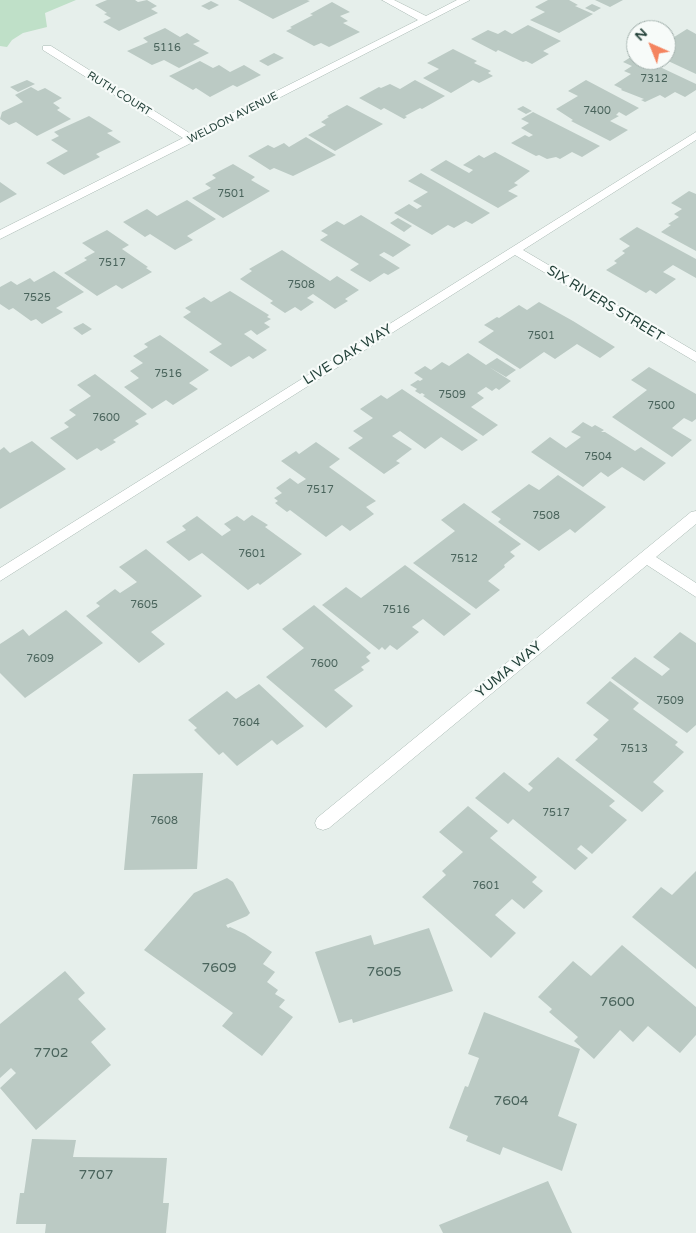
<!DOCTYPE html>
<html>
<head>
<meta charset="utf-8">
<style>
  body { margin:0 }
  #map { position:relative; width:696px; height:1233px; overflow:hidden; background:#e6efeb; font-family:"Varela Round",sans-serif }
  canvas { display:block }
  .north { position:absolute; left:626px; top:20px; width:50px; height:50px; box-sizing:border-box; background:#f7fbf9; border:1px solid #a3b1ad; border-radius:50%; rotate:316deg; font-size:14px; font-weight:700; line-height:20px; text-align:center; color:#24423a }
  .north::after { content:''; display:block; margin:auto; width:18px; height:22px; background:#f4845f; clip-path:polygon(50% 0,100% 100%,50% 72%,0 100%) }
</style>
</head>
<body>
<div id="map">
<canvas width="696" height="1233"></canvas>
<div class="north">N</div>
</div>
<script>
const context = document.querySelector('canvas').getContext('2d');
context.lineJoin = 'round';
function fillPath(path, color) { context.fillStyle = color; context.fill(path, 'evenodd'); }
const poly = rows => new Path2D(rows.map(r => 'M' + r).join(''));
function stroke(path, color, width, dash) { context.strokeStyle = color; context.lineWidth = width; context.lineCap = dash ? 'butt' : 'round'; context.setLineDash(dash || []); context.stroke(path); }
function drawText(font, color, halo, rows, align = 'center') {
  context.font = font + ' "Varela Round",sans-serif'; context.lineWidth = 4.5; context.setLineDash([]); context.textBaseline = 'middle'; context.strokeStyle = halo; context.fillStyle = color; for (const [text, x, y, turn = 0] of rows) {
    context.save(); context.translate(x, y); context.rotate((+turn || 0) * Math.PI / 180); context.textAlign = isNaN(turn) ? turn : align; if (halo) context.strokeText(text, 0, 0); context.fillText(text, 0, 0); context.restore();
  }
}
fillPath(poly([
  [0,0,76,0,45,13,47,27,23,33,12,40,7,47,0,46]
]), '#bfe0c8');
fillPath(poly([
  [107,0,135,0,138,2,147,0,157,6,151,9,158,13,119,31,103,22,111,18,104,14,107,13,95,5],
  [238,0,307,0,310,1,273,19],
  [548,0,569,0,578,5,575,6,593,14,559,33,530,20,545,12,535,7],
  [595,0,623,0,610,7],
  [211,1,219,5,209,10,201,6],
  [332,2,350,12,340,16,348,21,343,23,360,32,329,47,321,43,314,46,286,31,292,28,290,27,313,15,310,14],
  [592,4,601,8,594,12,585,8],
  [528,25,561,41,543,51,549,54,532,64,526,61,523,62,498,50,496,52,471,39,488,30,498,34,505,30,512,34],
  [165,28,180,37,187,33,200,41,193,44,209,53,179,68,164,60,152,65,127,51,148,42,143,38],
  [687,29,696,34,696,74,666,60,666,36,671,39],
  [453,49,477,61,474,63,491,71,488,73,493,76,479,83,473,80,451,93,423,78,439,69,427,63],
  [274,53,284,58,268,66,259,61],
  [634,55,636,60,645,60,696,84,696,90,685,97,675,92,665,98,660,95,645,102,641,100,644,99,621,90,622,89,614,85,631,74,624,71,632,66,623,62],
  [200,61,213,68,219,65,230,72,244,65,261,75,237,87,233,85,210,97,196,88,193,90,169,76],
  [27,80,35,84,18,92,10,87],
  [415,80,445,96,422,109,420,108,405,116,407,117,404,119,384,108,381,110,359,98,379,87,381,88,390,84,400,89],
  [586,80,639,108,626,116,619,112,616,115,619,116,610,121,628,130,610,141,571,121,573,120,556,109,578,96,568,91],
  [31,87,38,91,45,88,62,98,53,103,60,108,57,110,71,119,37,136,16,122,9,125,0,119,2,112,23,102,15,95],
  [347,105,383,124,335,151,308,135,326,125,321,122,329,117,327,116],
  [523,106,532,111,526,114,517,109],
  [533,112,600,146,582,157,572,152,560,159,556,157,547,159,539,155,536,156,511,143,525,135,529,137,533,135,521,128,529,123,521,119],
  [89,116,113,131,107,133,121,142,96,154,100,157,64,175,46,163,68,151,51,140,59,136,54,132],
  [306,137,336,155,293,176,274,168,270,170,248,156,268,145,274,148,284,143,289,147],
  [495,152,530,171,514,183,518,185,508,191,518,196,498,208,430,170,446,160,469,173,473,170,463,165,479,155,484,158],
  [233,164,255,177,251,180,270,191,223,218,192,198,211,188,205,184,216,178,212,175],
  [421,173,490,213,472,224,466,221,454,228,448,225,432,235,394,213,409,204,417,209,422,206,413,201,428,192,408,181],
  [0,182,17,194,0,203],
  [689,191,696,194,696,251,661,232,671,225,668,224,679,217,674,214,682,209,671,203],
  [187,200,216,219,187,236,193,240,175,250,150,234,145,237,123,222,147,209,157,216],
  [361,215,411,245,393,257,384,252,379,255,400,268,388,275,384,273,370,282,350,270,359,264,320,240,328,235,321,231,337,221,344,225],
  [398,218,412,226,404,232,390,223],
  [637,227,696,259,696,278,673,265,663,272,676,279,656,294,650,290,646,293,606,270,617,263,614,261,625,253,622,251,630,246,619,239],
  [107,230,129,245,122,249,148,267,146,268,152,272,122,289,116,285,97,296,64,273,87,260,84,258,95,252,82,243],
  [282,250,330,281,337,276,359,290,345,299,348,301,335,309,313,294,307,298,314,302,301,311,295,307,285,313,270,303,273,301,240,279,252,271,249,269],
  [54,271,84,292,56,308,63,312,42,324,36,319,31,321,13,308,9,310,0,304,0,287,11,281,17,285,30,278,34,282],
  [230,291,269,315,267,317,271,319,264,323,270,327,257,335,251,330,244,334,267,350,253,359,249,356,231,367,209,352,222,344,183,317,191,312,185,308,204,297,211,302],
  [539,302,573,321,615,347,600,358,577,344,555,359,544,352,520,369,478,342,494,331,484,325,497,317,499,318,519,305,527,310],
  [83,323,92,329,82,335,73,328],
  [160,335,209,370,189,383,198,389,173,405,166,400,152,409,124,387,139,378,130,371,143,363,133,356,148,347,144,344],
  [468,353,486,365,497,358,516,370,506,377,489,367,511,381,499,390,496,388,492,391,486,387,477,393,484,398,471,407,498,425,483,436,423,396,425,395,422,393,420,394,415,391,417,389,410,385,418,380,420,381,423,379,414,373,425,366,431,370,442,362,449,366],
  [649,367,696,394,696,419,692,422,684,418,672,428,692,440,672,457,612,417,647,390,631,380],
  [95,374,147,414,135,421,139,424,113,440,116,442,101,451,97,448,77,460,50,438,69,427,64,423,76,415,69,410,91,396,77,385],
  [402,389,478,440,462,451,441,437,425,449,400,431,392,436,412,449,396,461,400,463,384,474,348,448,363,438,353,431,373,418,360,409,381,395,387,399],
  [583,422,592,427,595,425,604,430,601,432,605,432,635,451,641,447,666,463,644,481,622,467,608,477,601,472,583,487,531,452,550,437,566,448,581,437,571,432],
  [32,441,66,469,0,509,0,450,4,447,10,453],
  [316,442,340,459,329,467,376,501,366,507,374,514,350,531,342,525,326,537,290,510,287,512,275,503,278,501,274,498,282,493,276,488,290,478,298,484,306,479,281,461,296,451,299,454],
  [558,475,606,507,575,533,570,529,539,551,498,522,501,519,491,512,529,484,539,490],
  [464,503,521,544,510,552,515,556,504,565,505,567,488,581,500,590,476,609,413,563,455,531,441,520],
  [252,515,268,525,265,527,302,554,260,585,258,583,248,590,202,553,189,561,166,542,186,530,182,526,197,516,222,536,231,530,224,524,237,516,244,521],
  [146,549,202,596,151,632,165,644,139,663,86,616,100,606,96,603,115,589,120,593,137,582,119,567],
  [405,565,471,614,444,636,423,619,412,627,419,632,397,650,390,645,385,650,382,647,379,650,322,605,346,587,361,598],
  [314,605,371,653,366,657,370,661,361,667,364,670,334,690,353,706,326,728,266,677,304,648,282,629],
  [66,610,103,643,25,698,0,673,0,644,23,629,29,636],
  [680,632,696,643,696,725,687,733,611,678,635,657,662,676,670,669,653,657],
  [610,681,639,703,633,709,678,742,675,745,684,752,653,782,664,791,642,812,575,760,598,739,593,735,609,720,586,703],
  [259,684,304,726,277,745,272,740,237,766,223,752,219,755,194,730,197,728,188,720,227,691,236,699],
  [558,757,615,801,609,806,627,820,592,854,581,845,577,849,588,858,575,870,513,819,508,824,475,798,504,772,529,792,533,788,528,784],
  [203,773,197,869,124,870,133,774],
  [468,806,498,831,490,838,537,877,532,882,543,891,524,909,512,899,495,915,516,933,491,958,422,897,446,875,442,871,463,852,439,832],
  [696,871,696,969,632,917,661,887,672,895],
  [227,878,233,882,250,913,247,916,226,925,228,928,230,927,245,934,272,952,263,964,275,972,267,982,278,990,275,994,285,1000,279,1007,293,1017,262,1056,222,1026,233,1013,144,950,194,893],
  [429,928,453,991,353,1023,352,1019,339,1023,315,952,371,935,374,945],
  [622,945,696,1007,696,1035,680,1053,648,1026,633,1042,620,1030,594,1059,574,1041,578,1037,549,1012,552,1009,538,997,573,961,591,976],
  [65,971,85,993,78,999,106,1029,91,1042,111,1065,36,1130,0,1088,16,1073,11,1068,0,1078,0,1024],
  [484,1012,580,1049,558,1116,577,1124,562,1171,503,1147,500,1155,466,1141,468,1136,449,1128,465,1086,468,1087,479,1058,468,1054],
  [32,1139,76,1140,73,1157,167,1158,163,1203,169,1203,166,1233,45,1233,46,1224,16,1224,20,1193,24,1193],
  [548,1181,572,1233,443,1233,439,1225]
]), '#bbcac4');
const street = poly([
  [382,0,394,0,426,16,457,0,470,0,195,141,0,239,0,230,183,138,43,50,43,46,51,46,191,134,418,20,382,0],
  [696,132,696,140,523,250,696,352,696,362,515,255,0,581,0,568,696,132],
  [696,511,696,524,656,557,696,583,696,597,647,565,329,828,323,830,317,828,315,823,317,818,691,512,696,511]
]);
stroke(street, '#a8b8b2', 1);
fillPath(street, '#fff');
drawText('11px', '#4a645c', null, [
  ["5116",167,48],
  ["7312",654,79],
  ["7400",597,111],
  ["7501",231,194],
  ["7517",112,263],
  ["7508",301,285],
  ["7525",37,298],
  ["7501",541,336],
  ["7516",168,374],
  ["7509",452,395],
  ["7500",661,406],
  ["7600",106,418],
  ["7504",598,457],
  ["7517",320,490],
  ["7508",546,516],
  ["7601",252,554],
  ["7512",464,559],
  ["7605",144,605],
  ["7516",396,610],
  ["7609",40,659],
  ["7600",324,664],
  ["7509",670,701],
  ["7604",246,723],
  ["7513",634,749],
  ["7517",556,813],
  ["7608",164,821],
  ["7601",486,886]
]);
drawText('11px', '#24423a', '#f7fbf9', [
  ["RUTH COURT",119,94,32],
  ["WELDON AVENUE",233,118,-27]
]);
drawText('14px', '#24423a', '#f7fbf9', [
  ["SIX RIVERS STREET",605,304,31],
  ["LIVE OAK WAY",348,355,-32],
  ["YUMA WAY",509,670,-39]
]);
drawText('14px', '#4a645c', null, [
  ["7609",219,968],
  ["7605",384,972],
  ["7600",617,1002],
  ["7702",51,1053],
  ["7604",511,1101],
  ["7707",96,1175]
]);
</script>
</body>
</html>
